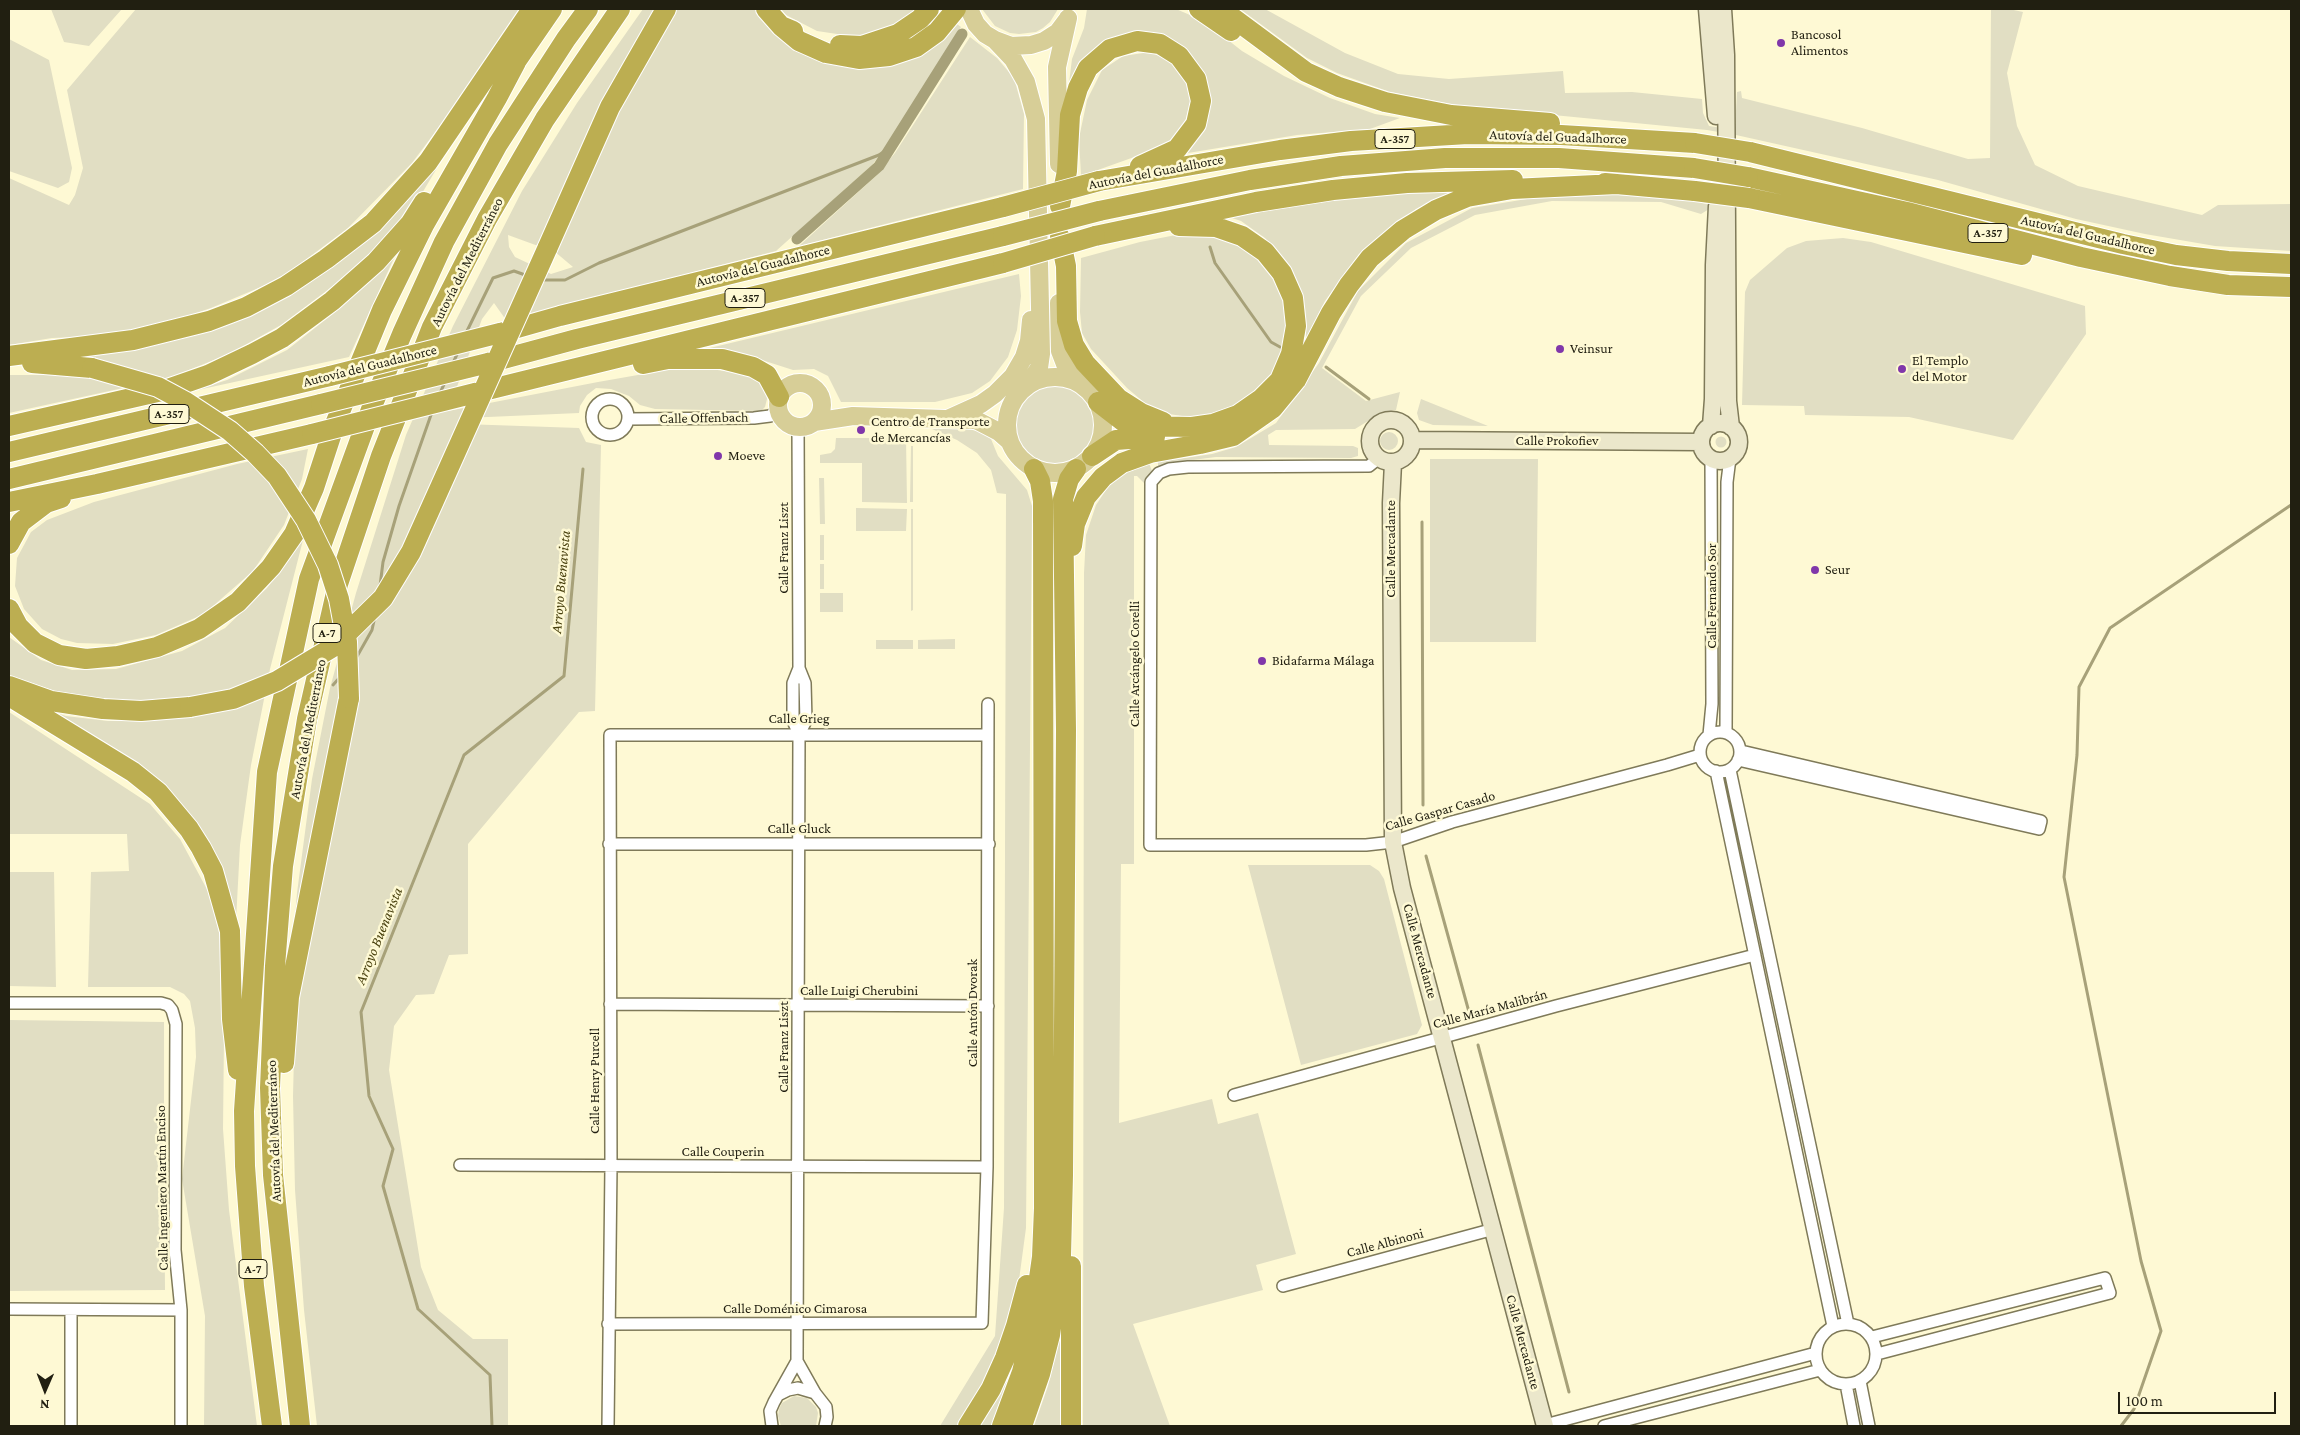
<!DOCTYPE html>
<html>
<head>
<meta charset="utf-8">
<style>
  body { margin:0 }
  #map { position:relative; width:2300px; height:1435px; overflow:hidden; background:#fef9d4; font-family:"Crimson Pro",serif }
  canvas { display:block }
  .frame { position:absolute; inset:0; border:10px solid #211f11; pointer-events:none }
  .north { position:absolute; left:20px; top:1365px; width:50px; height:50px; -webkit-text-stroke:4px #fef9d4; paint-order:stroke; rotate:181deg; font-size:14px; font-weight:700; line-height:20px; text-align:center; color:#211f11 }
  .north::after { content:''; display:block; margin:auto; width:18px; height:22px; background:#211f11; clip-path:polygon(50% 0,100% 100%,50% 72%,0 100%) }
  .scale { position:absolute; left:2118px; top:1392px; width:158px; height:22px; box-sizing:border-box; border:2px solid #211f11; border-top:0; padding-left:6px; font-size:15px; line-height:18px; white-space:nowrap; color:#211f11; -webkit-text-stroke:4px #fef9d4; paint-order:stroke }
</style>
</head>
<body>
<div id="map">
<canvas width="2300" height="1435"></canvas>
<div class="frame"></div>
<div class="north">N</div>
<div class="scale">100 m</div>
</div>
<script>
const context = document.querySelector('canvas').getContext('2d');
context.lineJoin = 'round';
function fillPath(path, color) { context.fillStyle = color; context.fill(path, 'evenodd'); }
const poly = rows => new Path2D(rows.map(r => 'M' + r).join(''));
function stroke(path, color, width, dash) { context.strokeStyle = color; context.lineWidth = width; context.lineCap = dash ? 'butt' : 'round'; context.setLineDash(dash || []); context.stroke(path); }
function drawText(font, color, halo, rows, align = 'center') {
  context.font = font + ' "Crimson Pro",serif'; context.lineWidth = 5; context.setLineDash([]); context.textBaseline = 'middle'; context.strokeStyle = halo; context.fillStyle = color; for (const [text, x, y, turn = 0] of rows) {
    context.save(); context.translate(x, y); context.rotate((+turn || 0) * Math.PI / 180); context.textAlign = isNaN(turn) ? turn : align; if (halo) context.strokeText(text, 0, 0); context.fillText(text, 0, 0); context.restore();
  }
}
fillPath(poly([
  [51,9,122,9,89,46,64,42],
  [136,9,522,9,442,123,412,163,348,228,280,279,211,308,130,335,52,338,9,345,9,178,69,205,75,195,83,168,67,90],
  [643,9,660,9,541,247,508,235,509,247,515,257,551,274,573,267,554,251,619,110,677,9,758,9,817,54,945,35,957,24,961,27,884,150,872,165,776,251,506,320,494,303,482,319,448,411,598,382,672,369,696,367,746,374,760,380,766,390,767,399,765,407,761,411,655,409,640,405,629,396,611,389,596,388,587,395,580,406,579,413,465,418,463,424,579,428,586,442,601,445,595,711,579,712,468,844,468,954,449,955,434,994,416,995,394,1026,389,1070,421,1267,438,1310,473,1339,508,1339,508,1426,317,1426,304,1310,295,1190,293,1096,295,1016,292,951,297,893,312,779,330,688,356,593,406,435,453,326,522,191,577,103],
  [781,9,920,9,894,26,867,36,844,35,817,31,786,15],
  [982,9,1058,9,1050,22,1043,28,1036,32,1019,34,1010,33,995,26],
  [1087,9,1176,9,1204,21,1242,51,1284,76,1330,98,1375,114,1400,118,1370,129,1297,135,1182,154,1205,108,1157,37,1078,69,1069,83,1072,59,1084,28],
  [1240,9,1265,9,1345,53,1398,74,1449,79,1563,71,1565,93,1632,92,1702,99,1703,113,1709,126,1735,130,1737,92,1741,91,1742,98,1862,128,1968,159,1990,158,1991,9,2009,9,2023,12,2007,73,2017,126,2035,165,2078,186,2202,215,2218,205,2291,204,2291,251,2215,246,2145,234,2076,219,1938,180,1736,135,1707,130,1461,106,1390,92,1337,73,1307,58],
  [970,37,997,58,1014,78,1024,114,1023,189,799,246,877,175,895,153],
  [9,39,49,60,72,168,69,182,58,188,9,171],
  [1150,52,1170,61,1185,79,1191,99,1185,122,1168,145,1081,176,1079,138,1087,100,1102,70,1123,56],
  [456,136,418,200,377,249,337,283,281,325,229,354,169,378,9,413,9,375,59,375,64,371,65,356,142,348,197,335,255,312,295,290],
  [1456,191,1416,209,1359,254,1325,301,1306,339,1305,307,1289,267,1265,238,1241,221,1229,217,1369,194],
  [1551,195,1619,195,1687,199,1714,206,1701,214,1661,202,1552,201,1475,215,1411,248,1361,296,1322,368,1366,401,1400,392,1396,410,1381,413,1355,429,1276,430,1268,435,1269,445,1353,446,1358,448,1358,456,1351,458,1216,457,1184,461,1158,467,1158,462,1212,454,1236,447,1276,423,1319,363,1358,291,1406,243,1472,208],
  [1181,234,1206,234,1230,241,1252,253,1269,272,1281,294,1284,305,1286,318,1285,343,1276,367,1270,378,1253,396,1219,414,1194,417,1182,416,1169,414,1146,404,1127,388,1091,349,1082,333,1080,312,1081,258,1140,242],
  [1843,238,1871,242,2085,306,2086,334,2013,440,1909,417,1805,415,1804,406,1742,405,1745,292,1750,280,1787,248,1806,241],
  [400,245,349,357,193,391,227,380,287,350,339,309],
  [1019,274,1021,296,1017,330,1008,357,990,381,972,393,935,402,841,402,828,376,814,369,793,370,737,352,693,352],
  '1016 424a40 40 0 1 1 80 0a40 40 0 1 1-80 0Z',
  [1421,399,1488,426,1433,425,1419,420,1417,413],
  [932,429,968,429,981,432,991,439,998,456,1027,490,1032,506,1026,1228,1019,1280,1004,1337,988,1378,959,1426,940,1426,995,1336,1004,1208,1006,494,997,493,991,470,977,453,957,440],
  '1380 441a9 9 0 1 1 18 0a9 9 0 1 1-18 0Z',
  '1715.5 442a5.5 5.5 0 1 1 11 0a5.5 5.5 0 1 1-11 0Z',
  [836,438,906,438,907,503,862,502,862,463,820,463,820,455,831,453,835,449],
  [911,446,913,446,913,502,910,502],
  [308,449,302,479,284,525,253,571,204,614,156,635,113,644,77,643,61,639,42,629,24,609,15,586,17,558,31,532,47,520,94,502,237,464],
  [1430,459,1538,459,1536,642,1430,642],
  [1149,463,1152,471,1145,484,1137,476,1134,476,1134,864,1121,864,1119,1123,1212,1099,1218,1124,1258,1113,1296,1254,1256,1265,1263,1290,1133,1324,1170,1426,1083,1426,1084,573,1086,535,1096,505,1108,487,1123,474],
  [819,478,824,478,825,524,820,524],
  [856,508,907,509,906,531,856,531],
  [911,509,913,509,913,610,911,611],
  [820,535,824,535,824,560,820,560],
  [303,540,270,669,251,765,240,845,236,921,190,818,42,708,66,716,108,721,150,721,192,714,222,694,145,702,103,701,72,697,9,675,9,637,41,660,72,670,116,669,182,651,225,628,267,588],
  [820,564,824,564,824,589,820,589],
  [820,593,843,593,843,612,820,612],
  [955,639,955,649,918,649,918,640],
  [876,640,913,640,913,649,876,649],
  [9,712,150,804,180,839,210,895,222,945,224,1036,223,1129,229,1210,257,1426,204,1426,205,1316,182,1179,196,1057,195,1028,190,1001,184,994,170,987,88,987,91,872,129,871,127,834,9,834],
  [1248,865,1370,865,1379,871,1384,879,1422,1025,1417,1034,1301,1065],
  [9,872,54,872,56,987,9,986],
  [9,1020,164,1022,164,1147,158,1147,158,1164,164,1165,165,1290,9,1291],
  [1063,1326,1065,1426,1034,1426,1048,1386],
  [1007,1382,991,1426,978,1426,1001,1384],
  [794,1396,807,1398,816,1407,818,1413,816,1426,781,1426,778,1416,779,1409,782,1403]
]), '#e1dec3');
stroke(poly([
  [1210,247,1215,263,1271,342,1280,347],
  [541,280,565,280,599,263,879,155,892,146],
  [466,333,493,278,514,271,528,276],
  [453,363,459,350],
  [1326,367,1369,399],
  [440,393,446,380],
  [1422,522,1423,805],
  [380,586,383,562,399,506,432,412],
  [355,660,372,630,375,616],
  [333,685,341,676],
  [1426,856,1469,1012],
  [1478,1045,1569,1392],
  [492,1426,490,1375,418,1309,383,1186,393,1149,369,1096,361,1012,464,755,564,676,583,469],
  [2121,1426,2134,1409,2161,1331,2141,1261,2064,877,2077,755,2079,687,2110,628,2291,505]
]), '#a7a179', 3);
stroke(poly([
  [797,239,879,166,962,34]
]), '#a7a179', 11);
const street = poly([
  '592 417a18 18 0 1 1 36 0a18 18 0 1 1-36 0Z',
  [628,419,754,418,770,416,778,410],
  [798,427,799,668,805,683,806,721,799,734],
  [1379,458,1369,466,1188,467,1169,469,1159,473,1151,482,1150,845,1366,845,1393,842,1452,822,1667,765,1700,755],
  [799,668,793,683,793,721,799,734,797,1361,815,1393],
  [1726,732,1727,482,1730,458],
  '1700 752a20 20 0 1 1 40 0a20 20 0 1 1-40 0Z',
  [1709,735,1712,704,1711,458],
  [1738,760,2039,829,2041,821,1741,751],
  [1730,770,1848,1324],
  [1716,771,1833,1326],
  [609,844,989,844],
  [9,1003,161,1003,168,1005,172,1010,176,1024,175,1250,181,1310,181,1426],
  [610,1004,988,1006],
  [1234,1095,1556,1006,1755,955],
  [460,1165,987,1167],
  [1283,1286,1494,1229],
  [9,1309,181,1310],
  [71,1310,71,1426],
  '1816 1354a30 30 0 1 1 60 0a30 30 0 1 1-60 0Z',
  [608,1324,982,1323,987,1167,988,704],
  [1872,1337,2105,1278,2110,1293,1877,1354],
  [1860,1381,1869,1426],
  [1846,1384,1854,1426],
  [780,1394,788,1390,798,1388,815,1393,826,1407,827,1417,825,1426],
  [1545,1425,1816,1353],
  [608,1426,611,1166,610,735,988,735],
  [772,1426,770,1411,774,1402,797,1361],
  [1604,1426,1820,1370]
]);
const secondary = poly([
  [1707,9,1716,116],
  [1723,9,1726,55,1728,401,1731,427],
  '1370 441a21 21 0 1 1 42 0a21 21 0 1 1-42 0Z',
  '1701 442a19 19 0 1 1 38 0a19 19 0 1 1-38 0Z',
  [1711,426,1713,399,1714,265,1717,206],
  [1413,440,1701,442],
  [1393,463,1391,503,1393,842,1402,888,1545,1426]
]);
const primary = poly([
  [969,9,976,24,985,34,995,40,1011,46,1031,45,1044,41,1058,32,1067,20],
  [995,40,1013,59,1026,82,1036,119,1041,354,1039,368,1029,383],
  [1059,164,1057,67,1068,18],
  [1059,303,1060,351,1065,364,1078,382],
  '1007 425a48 48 0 1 1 96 0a48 48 0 1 1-96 0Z',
  '778 405a22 22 0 1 1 44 0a22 22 0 1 1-44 0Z',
  [950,418,981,404,995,394,1013,376,1024,357,1029,341,1031,320],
  [814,422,853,416,976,420,999,432,1008,440]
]);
const highway = poly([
  [766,9,781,26,793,31],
  [1199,9,1231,31],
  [1221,9,1306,72,1339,87,1385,102,1451,115,1550,123],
  [781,26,799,41,826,53,859,59,889,56,916,47,937,32,956,9],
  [840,45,862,46,898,34,920,19,929,9],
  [508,73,552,9],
  [1750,152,2123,244,2176,255,2228,261,2291,264],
  [1748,177,1907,212,2081,257,2170,276,2228,285,2291,287],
  [1099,181,1280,150,1351,141,1468,134,1561,135,1695,143],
  [1605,183,1695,191],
  [1749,198,2022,255],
  [1060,206,1067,171,1070,115,1078,88,1088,68,1110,49,1137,41,1160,44,1179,56,1196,79,1201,101,1196,124,1177,149,1140,166],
  [1099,211,1250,180,1341,166,1445,158,1559,158,1694,168],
  [1095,236,1256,202,1333,190,1407,183,1513,180],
  [1060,237,1066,266,1067,321,1074,345,1085,363,1119,399,1141,413,1163,422],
  [547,249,610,107,666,9],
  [500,333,560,316,1003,207],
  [9,356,133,340,209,321,246,307,286,286,326,259,373,223,428,162,532,9],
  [32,363,92,368],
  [488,363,577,339,1003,236],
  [643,364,668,359,722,359,753,367,767,375,779,397],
  [475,393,1003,263],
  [1098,402,1124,422,1137,426,1192,427,1213,424,1238,415,1261,399,1280,380,1291,354,1296,326,1293,298,1282,273,1265,252,1242,236,1216,227,1179,226],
  [9,426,162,391,208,375,252,354,282,338,332,301,376,262,410,224,424,202],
  [9,452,330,376],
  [1092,456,1116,440,1155,437],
  [9,479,321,404],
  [9,502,97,484,312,434],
  [9,544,21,522,46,503,61,498],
  [1072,546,1075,524,1086,497,1103,477,1122,463,1150,453,1200,444,1233,436,1273,408,1296,380,1331,313,1349,285,1370,258,1403,230,1436,210,1467,197,1512,189,1617,184],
  [9,609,18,626,35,643,59,655,86,659,118,656,157,647,199,629,238,602,271,567,294,534,314,488,335,424,382,310,424,225,497,98,516,62],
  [9,686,51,701,103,709,141,711,190,707],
  [9,696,133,772,158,792,189,829,201,848,213,871,230,931,232,1019,238,1070],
  [284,1063,289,997,349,698],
  [272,1426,254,1286,245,1166,244,1111,267,772,309,579,373,404,402,334,444,242,498,144,566,39,588,9],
  [300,1426,273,1175,270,1088,275,966,283,866,307,719,338,584,381,456,432,327,487,219,545,119,620,9],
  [968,1426,991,1389,1005,1358,1016,1326,1027,1285],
  [1002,1426,1022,1372,1031,1334,1042,1257,1044,1208,1043,501,1040,481,1034,469],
  [1022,1426,1040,1374,1050,1335,1061,1256,1063,1175,1066,730,1063,499,1069,479,1076,469],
  [1071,1426,1071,1266]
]);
stroke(street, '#7f7a59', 14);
stroke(secondary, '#7f7a59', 19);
stroke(primary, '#fff', 20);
stroke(highway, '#fff', 22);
stroke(street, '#fff', 11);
stroke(secondary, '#ebe7cb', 16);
stroke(primary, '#d7ce97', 18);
stroke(highway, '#bcae51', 20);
const highwayBridge = poly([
  [1695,143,1750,152],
  [1694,168,1748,177],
  [1695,191,1749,198],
  [1003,207,1099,181],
  [1003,236,1099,211],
  [1003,263,1095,236],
  [92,368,158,387,186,402,230,431,255,453,277,476,306,520,328,565,339,599,347,642,349,698],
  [330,376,500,333],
  [321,404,488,363],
  [312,434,475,393],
  [190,707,233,699,277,681,333,647,383,598,411,552,547,249]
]);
stroke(highwayBridge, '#fff', 22, []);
stroke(highwayBridge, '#bcae51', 20);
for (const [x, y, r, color] of [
  [1781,43,5,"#8037aa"],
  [1560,349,5,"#8037aa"],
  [1902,369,5,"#8037aa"],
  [861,430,5,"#8037aa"],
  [718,456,5,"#8037aa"],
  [1815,570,5,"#8037aa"],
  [1262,661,5,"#8037aa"]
]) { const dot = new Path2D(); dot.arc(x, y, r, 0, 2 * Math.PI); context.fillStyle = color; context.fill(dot); stroke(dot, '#fef9d4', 2); }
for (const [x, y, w] of [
  [1395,139,40],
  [1988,233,40],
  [745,298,40],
  [169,414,40],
  [327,633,28],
  [253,1269,28]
]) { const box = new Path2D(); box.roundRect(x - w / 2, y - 9.5, w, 19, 4); context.fillStyle = '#fef9d4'; context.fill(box); stroke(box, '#211f11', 1); }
drawText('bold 12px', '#211f11', null, [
  ["A-357",1395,139],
  ["A-357",1988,233],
  ["A-357",745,298],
  ["A-357",169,414],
  ["A-7",327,633],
  ["A-7",253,1269]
]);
drawText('14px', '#211f11', '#fef9d4', [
  ["Bancosol",1791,35],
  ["Alimentos",1791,51],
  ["Veinsur",1570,349],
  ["El Templo",1912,361],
  ["del Motor",1912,377],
  ["Centro de Transporte",871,422],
  ["de Mercancías",871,438],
  ["Moeve",728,456],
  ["Seur",1825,570],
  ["Bidafarma Málaga",1272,661]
], 'left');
drawText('14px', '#211f11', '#fef9d4', [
  ["Autovía del Guadalhorce",1558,137,2],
  ["Autovía del Guadalhorce",1156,172,-11],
  ["Autovía del Guadalhorce",2088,235,13],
  ["Autovía del Mediterráneo",467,262,-63],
  ["Autovía del Guadalhorce",763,266,-14],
  ["Autovía del Guadalhorce",370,366,-14],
  ["Calle Offenbach",704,418,-1],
  ["Calle Prokofiev",1557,441],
  ["Calle Franz Liszt",784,548,-90],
  ["Calle Mercadante",1391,549,-90],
  ["Calle Fernando Sor",1712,596,-90],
  ["Calle Arcángelo Corelli",1135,664,-90],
  ["Calle Grieg",799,719],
  ["Autovía del Mediterráneo",308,729,-79],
  ["Calle Gaspar Casado",1440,811,-16],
  ["Calle Gluck",799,829],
  ["Calle Mercadante",1420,951,75],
  ["Calle Luigi Cherubini",859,991],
  ["Calle María Malibrán",1490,1009,-15],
  ["Calle Antón Dvorak",973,1013,-90],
  ["Calle Franz Liszt",784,1047,-90],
  ["Calle Henry Purcell",595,1081,-90],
  ["Autovía del Mediterráneo",274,1131,-92],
  ["Calle Couperin",723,1152],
  ["Calle Ingeniero Martín Enciso",162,1188,-91],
  ["Calle Albinoni",1385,1243,-15],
  ["Calle Doménico Cimarosa",795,1309],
  ["Calle Mercadante",1523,1342,75]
]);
drawText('italic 15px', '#473f0c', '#fef9d4', [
  ["Arroyo Buenavista",561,582,-85],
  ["Arroyo Buenavista",379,936,-68]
]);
</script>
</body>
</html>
